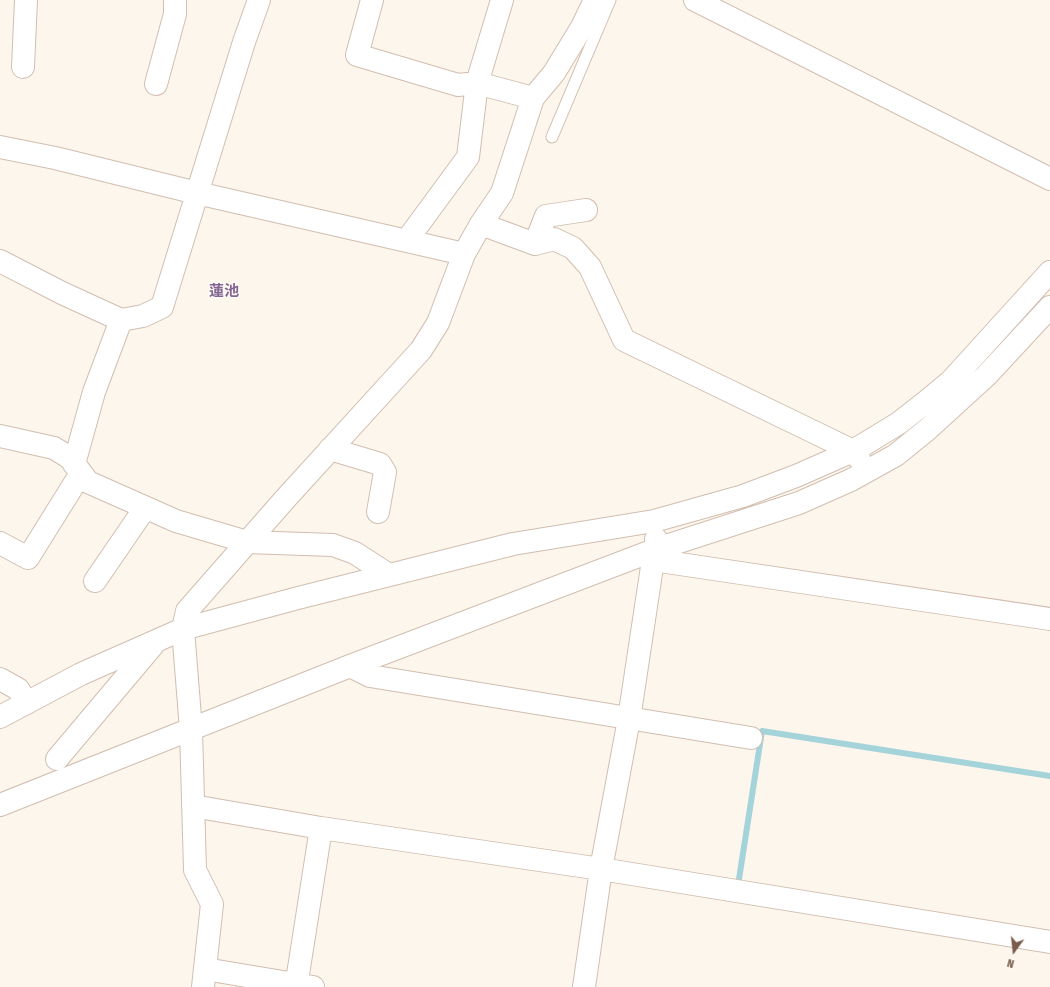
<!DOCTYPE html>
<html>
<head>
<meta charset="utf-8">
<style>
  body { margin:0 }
  #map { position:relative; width:1050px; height:987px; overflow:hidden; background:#fdf6ec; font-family:"Fira Sans Condensed",sans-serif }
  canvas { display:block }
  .north { position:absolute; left:994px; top:931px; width:40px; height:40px; -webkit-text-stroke:3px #fffaf3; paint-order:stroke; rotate:195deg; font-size:11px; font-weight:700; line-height:16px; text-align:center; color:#7a5c4d }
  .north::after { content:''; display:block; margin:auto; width:14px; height:18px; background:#7a5c4d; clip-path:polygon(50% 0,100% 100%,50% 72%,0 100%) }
</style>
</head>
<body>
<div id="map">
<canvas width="1050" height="987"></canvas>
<div class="north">N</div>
</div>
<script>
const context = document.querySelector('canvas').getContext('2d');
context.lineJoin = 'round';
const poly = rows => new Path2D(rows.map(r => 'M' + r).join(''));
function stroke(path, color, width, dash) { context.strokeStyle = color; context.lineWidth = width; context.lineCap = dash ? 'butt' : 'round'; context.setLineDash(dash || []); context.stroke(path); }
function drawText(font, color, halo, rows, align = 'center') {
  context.font = font + ' "Fira Sans Condensed","Noto Sans JP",sans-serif'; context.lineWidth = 3; context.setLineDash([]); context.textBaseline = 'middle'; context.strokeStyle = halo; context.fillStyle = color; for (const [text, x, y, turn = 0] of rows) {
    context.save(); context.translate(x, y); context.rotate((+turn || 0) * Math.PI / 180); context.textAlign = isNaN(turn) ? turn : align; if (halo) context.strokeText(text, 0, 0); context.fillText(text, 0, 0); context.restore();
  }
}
stroke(poly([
  [739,879,762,731,1050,776]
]), '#a5d3da', 6);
const lane = poly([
  [552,137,610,0]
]);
const street = poly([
  [372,0,357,55,458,85,477,83,533,98],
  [695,0,1050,179],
  [23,67,26,0],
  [156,84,175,14,175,0],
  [0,147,55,158,197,193,464,254],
  [481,224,535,244,554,239,573,248,590,267,624,340,853,451,859,458],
  [407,240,468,157,477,83,502,0],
  [535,244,546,216,586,210],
  [0,261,62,293,121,320],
  [0,436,54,448,70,458,88,482,176,521,247,542,333,545,355,553,389,575],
  [330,449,380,464,385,472,378,512],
  [74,464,94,392,121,320,143,316,162,307,244,42,259,0],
  [0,543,28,558,81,473],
  [653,560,1050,619],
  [95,581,145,508],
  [350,666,370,676,751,738],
  [0,679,18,689,27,703],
  [0,717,81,674,183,629,298,598,513,544,654,521,743,496,796,476,853,451,899,423,927,401,951,381,1050,272],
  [57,759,153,645],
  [0,805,350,666,657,549,799,503,851,480,896,455,928,429,986,376,1050,307],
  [193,806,321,828,601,869,1050,942],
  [205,969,313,987],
  [203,987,212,904,195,870,191,730,183,629,187,611,286,498,421,350,438,323,464,254,481,224,502,193,533,98,554,73,582,27,595,0],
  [296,987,321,828],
  [584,987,601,869,629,719,653,560,657,549,656,539]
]);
stroke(lane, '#d1beb0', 13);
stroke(street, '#d1beb0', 24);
stroke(lane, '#fff', 11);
stroke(street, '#fff', 22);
drawText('bold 15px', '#846695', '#fffaf3', [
  ["蓮池",224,292]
]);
</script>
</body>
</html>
